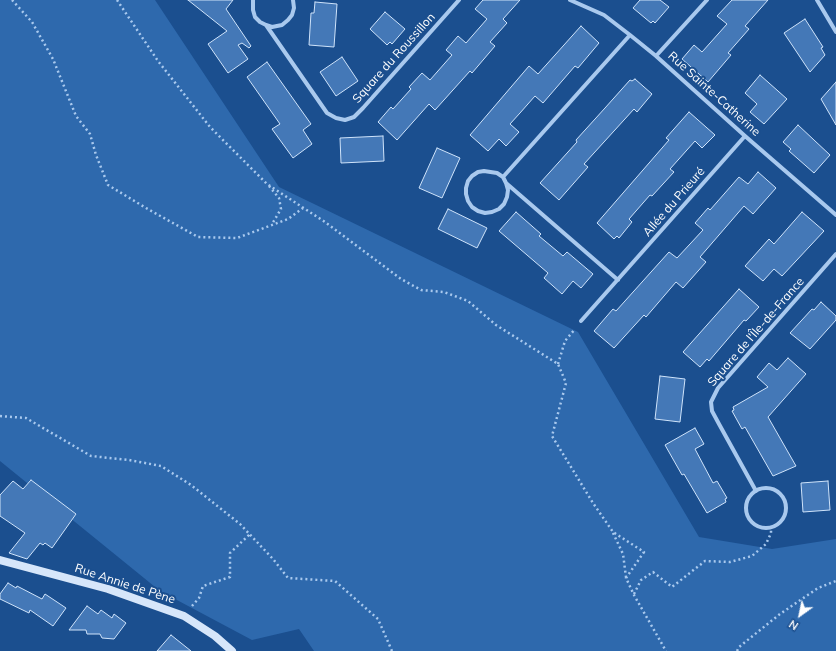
<!DOCTYPE html>
<html>
<head>
<meta charset="utf-8">
<style>
  body { margin:0 }
  #map { position:relative; width:836px; height:651px; overflow:hidden; background:#1b4f8f; font-family:Mulish,sans-serif }
  canvas { display:block }
  .north { position:absolute; left:780px; top:595px; width:40px; height:40px; -webkit-text-stroke:3px #1b4f8f; paint-order:stroke; rotate:213deg; font-size:11px; font-weight:700; line-height:16px; text-align:center; color:#fff }
  .north::after { content:''; display:block; margin:auto; width:14px; height:18px; background:#fff; clip-path:polygon(50% 0,100% 100%,50% 72%,0 100%) }
</style>
</head>
<body>
<div id="map">
<canvas width="836" height="651"></canvas>
<div class="north">N</div>
</div>
<script>
const context = document.querySelector('canvas').getContext('2d');
context.lineJoin = 'round';
function fillPath(path, color) { context.fillStyle = color; context.fill(path, 'evenodd'); }
const poly = rows => new Path2D(rows.map(r => 'M' + r).join(''));
function stroke(path, color, width, dash) { context.strokeStyle = color; context.lineWidth = width; context.lineCap = dash ? 'butt' : 'round'; context.setLineDash(dash || []); context.stroke(path); }
function drawText(font, color, halo, rows, align = 'center') {
  context.font = font + ' Mulish,sans-serif'; context.lineWidth = 4; context.setLineDash([]); context.textBaseline = 'middle'; context.strokeStyle = halo; context.fillStyle = color; for (const [text, x, y, turn = 0] of rows) {
    context.save(); context.translate(x, y); context.rotate((+turn || 0) * Math.PI / 180); context.textAlign = isNaN(turn) ? turn : align; if (halo) context.strokeText(text, 0, 0); context.fillText(text, 0, 0); context.restore();
  }
}
fillPath(poly([
  [0,0,155,0,279,187,578,332,699,537,772,549,836,539,836,651,314,651,299,629,252,640,160,591,0,461]
]), '#2e69ad');
const building = poly([
  [188,0,233,0,226,9,251,46,249,48,242,43,238,45,248,59,228,73,208,44,227,31,188,0],
  [483,0,520,0,503,19,507,23,490,42,495,46,472,73,470,71,435,110,429,104,397,140,378,122,391,107,393,109,411,89,409,87,422,73,430,80,452,55,446,50,458,36,466,43,487,19,475,9,483,0],
  [640,0,660,0,669,7,655,23,653,21,651,23,633,8,640,0],
  [732,0,768,0,745,26,749,29,728,53,731,55,708,82,682,59,694,45,702,52,727,24,717,16,732,0],
  [315,2,337,4,334,47,309,45,311,13,314,13,315,2],
  [385,12,405,29,392,44,390,42,387,45,370,29,385,12],
  [805,19,823,47,821,48,825,55,810,72,784,33,805,19],
  [581,26,599,43,578,68,575,66,543,103,535,96,520,113,510,124,519,132,506,146,499,139,488,151,470,135,529,66,538,74,581,26],
  [342,57,358,81,336,96,320,72,342,57],
  [267,62,311,124,303,130,312,144,293,158,272,129,280,124,247,77,267,62],
  [760,75,787,99,764,124,750,112,757,104,745,93,760,75],
  [635,79,652,94,637,112,634,109,584,164,588,167,559,200,540,183,577,142,576,140,605,108,630,80,632,81,635,79],
  [836,82,836,125,821,99,836,82],
  [689,112,715,135,702,148,695,141,670,169,674,172,652,196,650,195,629,219,632,222,619,238,617,236,614,239,597,223,669,140,666,138,689,112],
  [798,125,830,155,814,173,789,151,791,149,783,142,798,125],
  [383,136,384,161,341,163,340,138,383,136],
  [437,148,460,158,442,198,419,188,437,148],
  [758,172,776,188,753,214,744,206,700,257,706,262,683,288,676,282,646,317,644,315,614,348,594,331,613,309,616,311,669,252,677,258,703,230,695,223,708,208,710,210,739,177,748,184,758,172],
  [448,209,487,228,477,248,438,229,448,209],
  [516,212,541,234,539,236,563,256,567,252,593,274,581,288,573,281,562,294,544,278,548,273,499,231,516,212],
  [802,212,824,231,782,276,774,269,763,281,745,266,769,239,774,244,802,212],
  [739,289,759,307,746,321,744,320,709,361,707,359,700,367,683,352,739,289],
  [821,302,836,316,836,320,810,349,790,333,812,309,814,310,821,302],
  [788,358,806,374,768,417,796,466,773,476,745,427,742,429,732,411,734,410,733,407,768,387,757,377,769,363,777,370,788,358],
  [660,376,685,379,680,422,655,419,660,376],
  [695,428,704,444,695,449,713,483,717,481,727,498,725,499,726,502,707,513,684,474,682,475,665,445,695,428],
  [31,480,76,514,52,548,45,543,43,545,40,543,27,559,9,553,25,533,0,516,0,495,13,481,23,489,31,480],
  [828,481,830,510,803,512,801,483,828,481],
  [8,583,16,588,17,586,42,599,45,594,66,608,53,626,30,610,29,613,0,599,0,594,8,583],
  [87,606,98,614,101,610,112,618,114,614,126,623,114,639,102,638,100,634,87,634,86,630,69,630,87,606],
  [171,635,191,651,157,651,171,635]
]);
fillPath(building, '#4478b7');
stroke(building, '#cfe3fa', 1);
stroke(poly([
  [12,0,32,22,53,59,76,116,90,134,96,155,108,185,146,208,198,237,237,238,288,219,303,208],
  [117,0,158,61,210,127,267,184,325,222,401,279,421,290,444,292,468,301,496,325,558,364,566,383,552,436,593,503,613,532,644,552,626,578,634,595,666,651],
  [269,186,279,198,281,209,272,224],
  [558,364,565,341,575,329],
  [0,416,26,418,91,456,129,460,161,466,191,485,240,524,273,559,288,578,335,581,378,619,392,651],
  [613,533,623,554,626,577],
  [634,594,641,580,653,572,672,587,705,561,730,562,752,556,766,544,771,533,771,527],
  [192,606,199,598,203,586,230,577,230,553,250,534],
  [737,651,739,647,780,614,818,588,836,581]
]), '#a9c9ee', 2.5, [2, 3]);
stroke(poly([
  [253,0,253,10,255,17,260,22,266,25,272,27,282,25,288,20,292,15,294,8,293,0],
  [570,0,604,15,630,35,656,56,745,136,836,215],
  [817,0,836,32],
  [266,25,327,113,336,118,345,120,354,117,363,108,459,0],
  [656,56,707,0],
  [503,177,630,35],
  [506,183,508,190,507,197,504,204,499,209,492,212,485,213,478,211,472,207,468,201,466,194,466,188,468,181,472,176,478,172,484,171,497,173,503,177,506,183,618,280],
  [581,321,745,136],
  '746 508a20 20 0 1 1 40 0a20 20 0 1 1-40 0Z',
  [756,491,719,424,712,411,711,402,718,388,836,254]
]), '#a9c9ee', 4);
stroke(poly([
  [0,560,108,589,184,616,215,636,232,651]
]), '#d6e6fa', 8);
drawText('12px', '#fff', '#1b4f8f', [
  ["Square du Roussillon",394,58,-48],
  ["Rue Sainte-Catherine",714,94,42],
  ["Allée du Prieuré",674,202,-49],
  ["Square de l'Île-de-France",756,332,-49],
  ["Rue Annie de Pène",125,584,18]
]);
</script>
</body>
</html>
